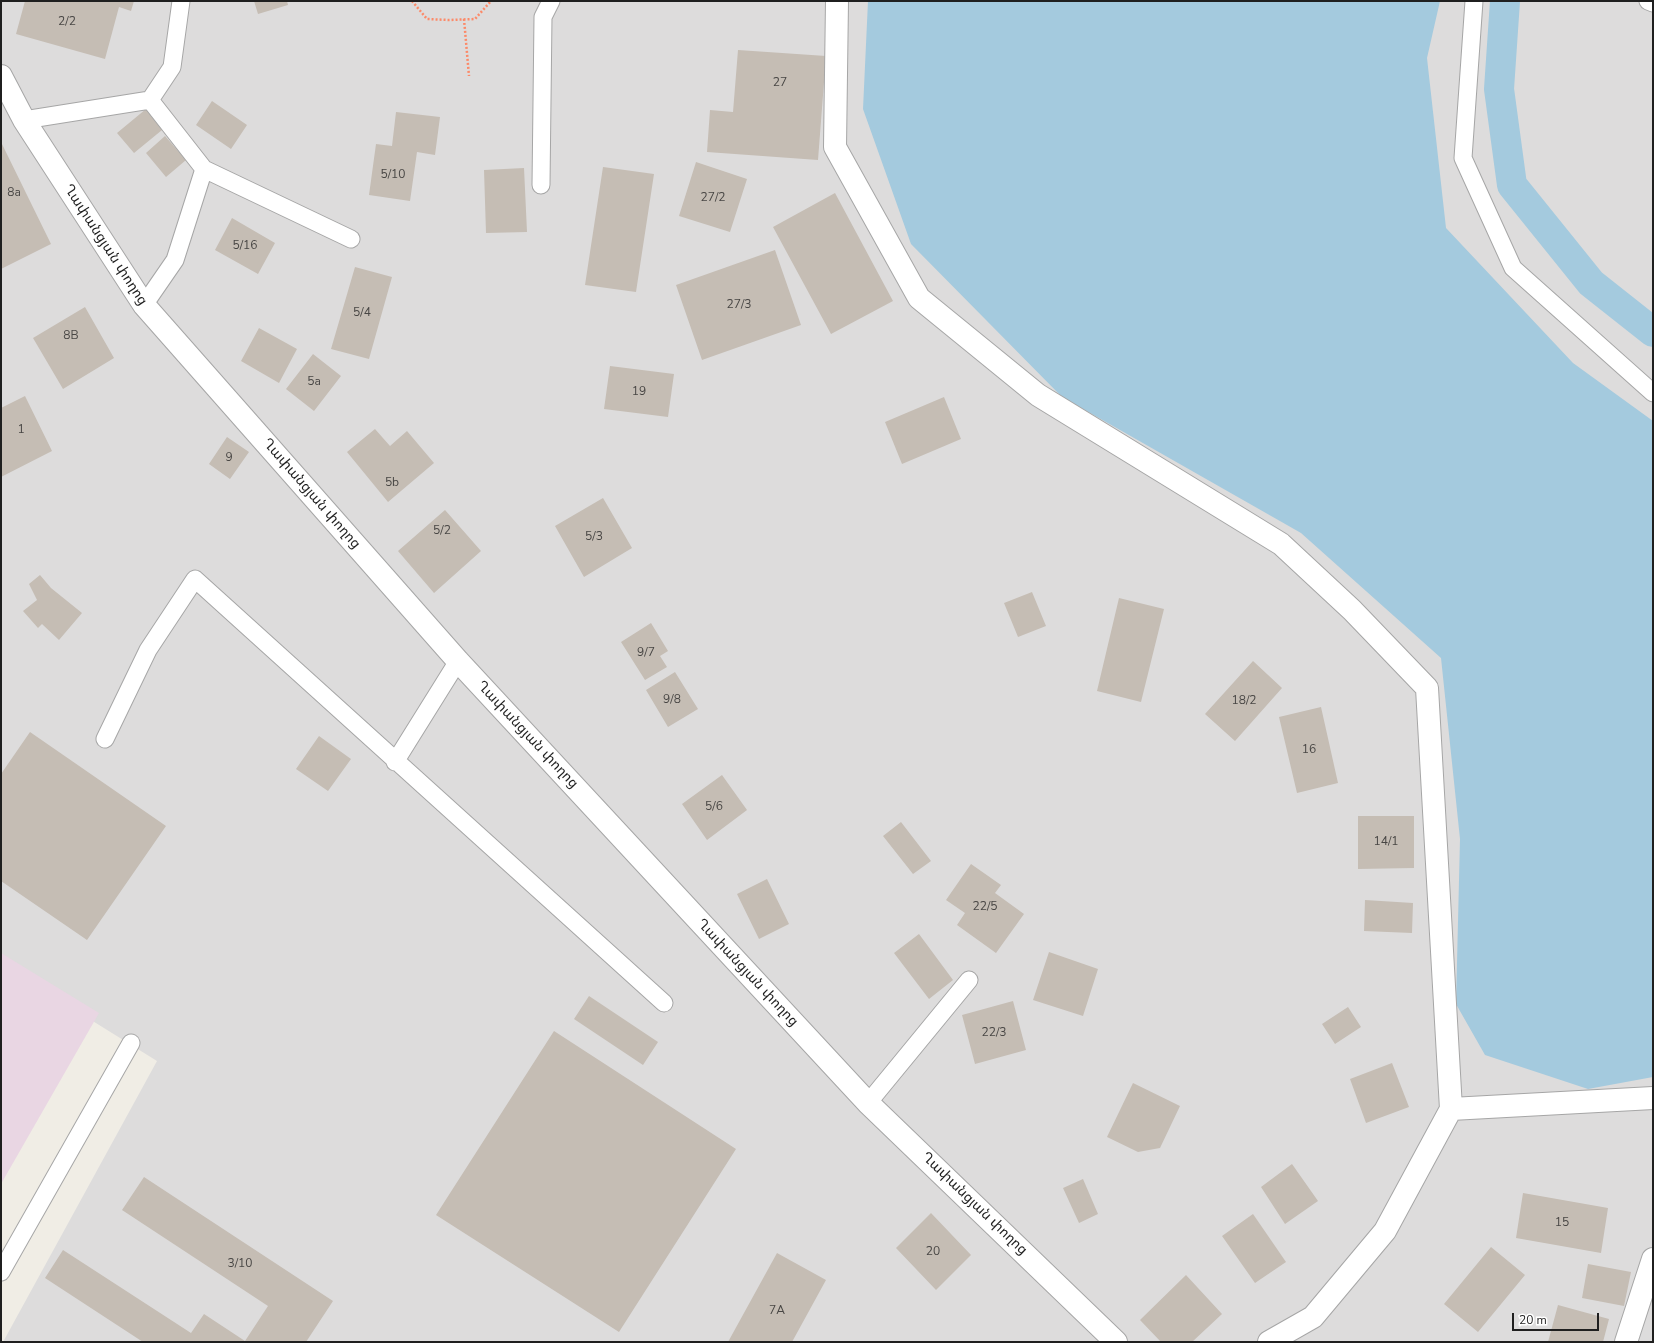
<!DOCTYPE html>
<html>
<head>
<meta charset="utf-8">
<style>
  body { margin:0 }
  #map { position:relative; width:1654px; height:1343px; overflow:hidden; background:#f0ede5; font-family:"Nunito Sans",sans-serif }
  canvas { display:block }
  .frame { position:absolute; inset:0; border:2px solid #1f1f1f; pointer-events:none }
  .scale { position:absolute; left:1512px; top:1313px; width:87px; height:18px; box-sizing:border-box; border:2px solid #1f1f1f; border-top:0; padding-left:5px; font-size:12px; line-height:14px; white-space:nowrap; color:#1f1f1f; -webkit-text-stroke:3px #fff; paint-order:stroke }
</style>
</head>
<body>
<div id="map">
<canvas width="1654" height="1343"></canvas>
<div class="frame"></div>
<div class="scale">20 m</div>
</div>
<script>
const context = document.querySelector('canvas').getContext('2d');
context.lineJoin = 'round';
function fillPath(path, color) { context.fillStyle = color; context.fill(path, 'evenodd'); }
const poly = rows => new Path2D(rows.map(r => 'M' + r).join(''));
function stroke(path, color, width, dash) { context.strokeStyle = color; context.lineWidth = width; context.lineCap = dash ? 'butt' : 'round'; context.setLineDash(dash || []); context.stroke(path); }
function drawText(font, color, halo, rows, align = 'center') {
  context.font = font + ' "Nunito Sans","Noto Sans Armenian",sans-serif'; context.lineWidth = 4; context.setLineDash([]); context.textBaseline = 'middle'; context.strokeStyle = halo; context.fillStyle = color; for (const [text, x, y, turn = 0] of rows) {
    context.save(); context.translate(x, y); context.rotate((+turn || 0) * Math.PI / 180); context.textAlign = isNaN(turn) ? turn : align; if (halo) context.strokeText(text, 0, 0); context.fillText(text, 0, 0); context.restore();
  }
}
fillPath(poly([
  [1,1,1653,1,1653,1342,3,1342,157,1061,1,964]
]), '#dddcdc');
fillPath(poly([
  [1,953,99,1013,1,1184]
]), '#e9d6e3');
fillPath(poly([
  [868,1,1440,1,1427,58,1446,228,1573,363,1653,421,1653,1077,1588,1089,1485,1055,1456,1004,1460,839,1441,658,1301,533,1062,397,911,244,863,109]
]), '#a4cade');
stroke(poly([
  [1505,1,1499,89,1512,185,1591,283,1653,332]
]), '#a4cade', 30);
fillPath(poly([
  [25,1,134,1,131,11,119,7,105,59,16,34],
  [254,1,287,1,288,5,258,14],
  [738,50,826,56,818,160,707,152,710,110,733,112],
  [212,101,247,125,231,149,196,125],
  [146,109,162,130,134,153,117,133],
  [396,112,440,117,435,155,417,152,410,201,369,195,376,144,392,146],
  [165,136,186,160,166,177,146,153],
  [1,142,51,244,1,269],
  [696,162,747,179,730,232,679,216],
  [603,167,654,174,636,292,585,285],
  [524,168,527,232,486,233,484,170],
  [835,193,893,301,831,334,773,227],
  [232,218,275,243,258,274,215,250],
  [775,250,801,325,702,360,676,285],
  [355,267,392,277,369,359,331,349],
  [85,307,114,358,63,389,33,338],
  [259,328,297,349,279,383,241,361],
  [313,354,341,376,314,411,286,389],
  [610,366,674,374,668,417,604,409],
  [25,396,52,451,1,477,1,408],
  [944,397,961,439,902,464,885,422],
  [375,429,390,446,407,431,434,463,388,502,347,452],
  [227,437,249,452,230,479,209,464],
  [603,498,632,548,584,577,555,526],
  [445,510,481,551,434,593,398,551],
  [40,575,51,588,82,613,59,640,42,624,38,628,23,611,37,600,29,584],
  [1032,592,1046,626,1018,637,1004,603],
  [1119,598,1164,609,1141,702,1097,691],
  [651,623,668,651,660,656,667,667,645,680,621,642],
  [1253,661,1282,688,1235,741,1205,714],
  [675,672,698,709,668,727,646,690],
  [1321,707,1338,783,1297,793,1279,717],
  [30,732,166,826,87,940,1,881,1,774],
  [319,736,351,759,328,791,296,769],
  [722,775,747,810,707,840,682,804],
  [1358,816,1414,816,1414,868,1358,869],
  [901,822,931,861,913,874,883,836],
  [971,864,1001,885,995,893,1024,914,996,953,957,925,965,913,946,900],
  [767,879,789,924,759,939,737,894],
  [1365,900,1413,903,1412,933,1364,931],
  [919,934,953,980,929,999,894,953],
  [1049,952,1098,969,1083,1016,1033,1000],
  [589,996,658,1042,643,1065,574,1019],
  [1013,1001,1026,1050,975,1064,962,1015],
  [1348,1007,1361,1027,1335,1044,1322,1024],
  [554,1031,736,1149,619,1332,436,1215],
  [1392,1063,1409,1107,1366,1123,1350,1079],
  [1133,1083,1180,1106,1160,1148,1138,1152,1107,1137],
  [1292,1164,1318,1201,1285,1224,1261,1187],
  [144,1177,333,1301,306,1342,143,1342,45,1278,63,1250,191,1333,204,1314,245,1341,268,1306,122,1210],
  [1083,1179,1098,1214,1079,1223,1063,1188],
  [1523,1193,1608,1208,1601,1253,1516,1238],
  [931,1213,971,1255,936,1290,896,1248],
  [1253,1214,1286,1262,1255,1283,1222,1236],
  [1491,1247,1525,1275,1478,1332,1444,1304],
  [777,1253,826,1280,792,1342,728,1342],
  [1588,1264,1631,1272,1624,1306,1582,1298],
  [1186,1275,1222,1314,1192,1342,1161,1342,1140,1320],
  [1558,1305,1609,1319,1603,1342,1548,1342]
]), '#c5bdb4');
const service = poly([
  [1474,1,1463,158,1513,268,1653,393],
  [1648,1,1653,3],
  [150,100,172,67,181,1],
  [24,120,150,100,204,169,351,239],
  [541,185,543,17,551,1],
  [144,305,175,260,204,169],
  [105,739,148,650,195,579,664,1003],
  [395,762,458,661],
  [868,1103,969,980],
  [1,1272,131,1043]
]);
const minor = poly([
  [837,1,835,147,919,298,1038,395,1281,544,1352,610,1427,688,1451,1109,1385,1231,1313,1317,1269,1342],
  [1,76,24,120,144,305,458,661,868,1103,1116,1342],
  [1451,1109,1653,1098],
  [1626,1342,1653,1259]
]);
stroke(service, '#a6a6a6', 19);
stroke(minor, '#a6a6a6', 24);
stroke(poly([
  [412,1,427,19,449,20,475,19,491,1],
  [464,19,469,76]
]), '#fc8a69', 2.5, [2, 2]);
stroke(service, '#fff', 17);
stroke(minor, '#fff', 22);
drawText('12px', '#484644', null, [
  ["2/2",67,22],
  ["27",780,83],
  ["5/10",393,175],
  ["8a",14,193],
  ["27/2",713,198],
  ["5/16",245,246],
  ["27/3",739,305],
  ["5/4",362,313],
  ["8B",71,336],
  ["5a",314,382],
  ["19",639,392],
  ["1",21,430],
  ["9",229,458],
  ["5b",392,483],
  ["5/2",442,531],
  ["5/3",594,537],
  ["9/7",646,653],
  ["9/8",672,700],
  ["18/2",1244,701],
  ["16",1309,750],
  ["5/6",714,807],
  ["14/1",1386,842],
  ["22/5",985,907],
  ["22/3",994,1033],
  ["15",1562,1223],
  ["20",933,1252],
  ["3/10",240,1264],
  ["7A",777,1311]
]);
drawText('14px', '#1f1f1f', '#fff', [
  ["Ղափանցյան փողոց",105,245,57],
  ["Ղափանցյան փողոց",311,494,49],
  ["Ղափանցյան փողոց",527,735,47],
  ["Ղափանցյան փողոց",747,973,47],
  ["Ղափանցյան փողոց",974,1204,44]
]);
</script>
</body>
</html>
